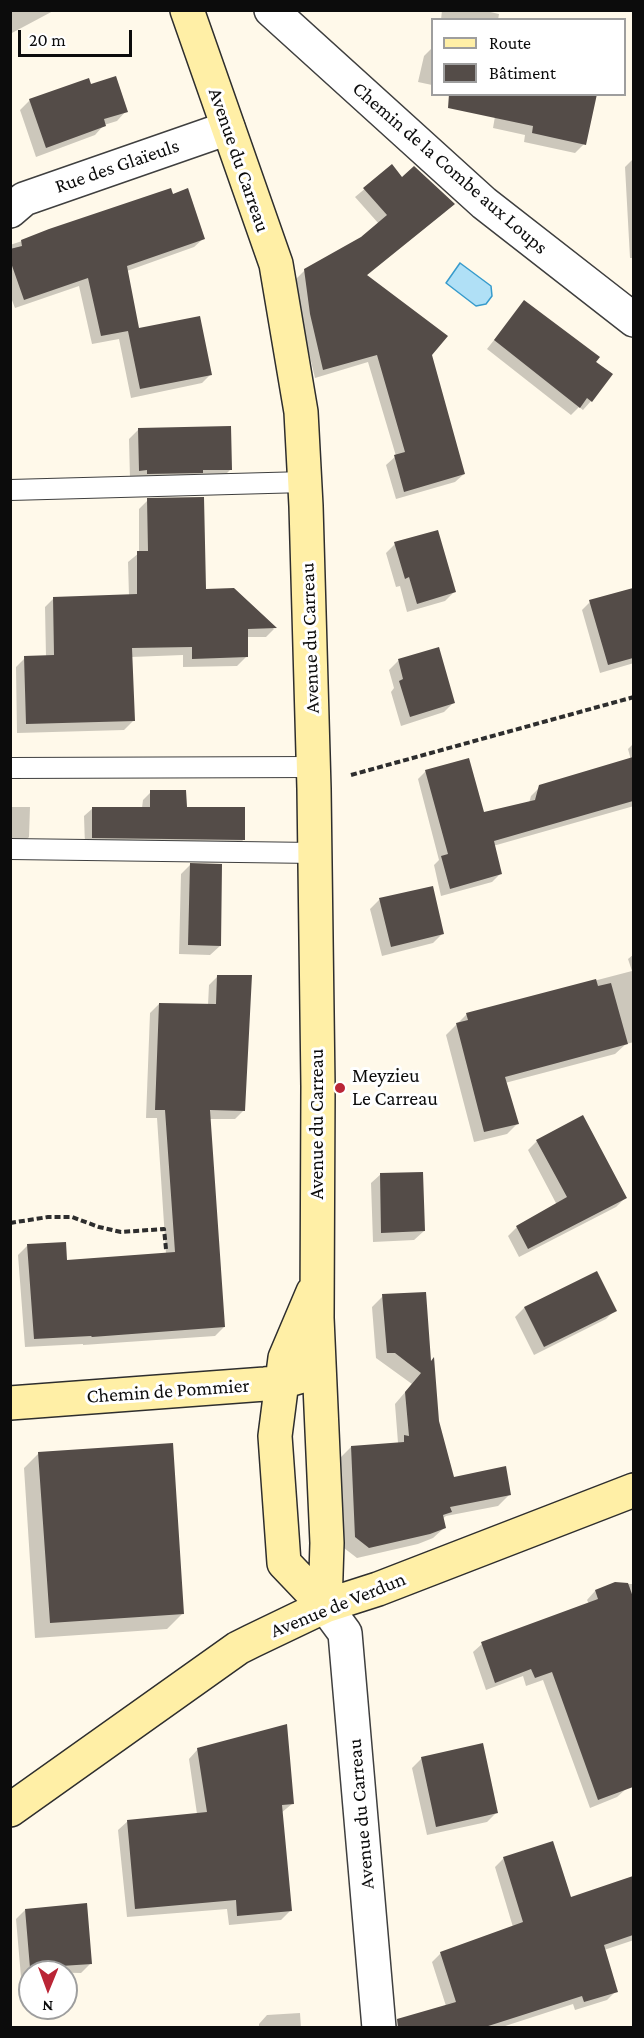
<!DOCTYPE html>
<html>
<head>
<meta charset="utf-8">
<style>
  body { margin:0 }
  #map { position:relative; width:644px; height:2038px; overflow:hidden; background:#fff9ea; font-family:"Crimson Pro",serif }
  canvas { display:block }
  .frame { position:absolute; inset:0; border:12px solid #0c0c0c; pointer-events:none }
  .legend { position:absolute; left:431px; top:18px; width:195px; height:78px; box-sizing:border-box; background:#fff; border:2px solid #9e9e9e; margin:0; padding:8px 10px; list-style:none; font-size:18px; color:#0c0c0c }
  .legend li { display:flex; align-items:center; gap:12px; height:30px }
  .legend b { width:30px; border:2px solid #9e9e9e }
  .north { position:absolute; left:18px; top:1960px; width:60px; height:60px; box-sizing:border-box; background:#fff; border:2px solid #9e9e9e; border-radius:50%; rotate:181deg; font-size:16px; font-weight:700; line-height:24px; text-align:center; color:#0c0c0c }
  .north::after { content:''; display:block; margin:auto; width:21px; height:27px; background:#ba2536; clip-path:polygon(50% 0,100% 100%,50% 72%,0 100%) }
  .scale { position:absolute; left:18px; top:30px; width:114px; height:27px; box-sizing:border-box; border:3px solid #0c0c0c; border-top:0; padding-left:8px; font-size:18px; line-height:21px; white-space:nowrap; color:#0c0c0c; -webkit-text-stroke:4px #fff; paint-order:stroke }
</style>
</head>
<body>
<div id="map">
<canvas width="644" height="2038"></canvas>
<div class="frame"></div>
<ul class="legend">
<li><b style="height:8px;background:#ffefa6"></b>Route</li>
<li><b style="height:16px;background:#544c48"></b>Bâtiment</li>
</ul>
<div class="north">N</div>
<div class="scale">20 m</div>
</div>
<script>
const context = document.querySelector('canvas').getContext('2d');
context.lineJoin = 'round';
function fillPath(path, color) { context.fillStyle = color; context.fill(path, 'evenodd'); }
const poly = rows => new Path2D(rows.map(r => 'M' + r).join(''));
function stroke(path, color, width, dash) { context.strokeStyle = color; context.lineWidth = width; context.lineCap = dash ? 'butt' : 'round'; context.setLineDash(dash || []); context.stroke(path); }
function drawText(font, color, halo, rows, align = 'center') {
  context.font = font + ' "Crimson Pro",serif'; context.lineWidth = 6; context.setLineDash([]); context.textBaseline = 'middle'; context.strokeStyle = halo; context.fillStyle = color; for (const [text, x, y, turn = 0] of rows) {
    context.save(); context.translate(x, y); context.rotate((+turn || 0) * Math.PI / 180); context.textAlign = isNaN(turn) ? turn : align; if (halo) context.strokeText(text, 0, 0); context.fillText(text, 0, 0); context.restore();
  }
}
const water = poly([
  [460,263,491,286,492,296,486,304,476,306,446,283,460,263]
]);
fillPath(water, '#b0e0f6');
stroke(water, '#379bcc', 1.5);
fillPath(poly([
  [10,10,55,10,10,34],
  [442,10,482,10,499,14,498,20,441,20],
  [432,48,432,85,418,82,424,56],
  [90,86,126,111,117,121,104,125,95,135,36,157,20,110,30,100],
  [498,99,584,144,575,153,524,142,525,135,493,128],
  [634,158,634,258,630,258,625,167],
  [385,172,401,179,445,212,366,276,430,355,464,474,455,482,396,499,386,465,396,456,368,362,315,378,302,323,296,279,305,270,362,238,379,224,355,197],
  [172,196,204,238,194,247,127,271,138,330,211,374,202,383,131,398,119,339,92,344,79,286,15,308,10,295,10,245,58,229],
  [524,302,611,374,591,401,583,410,579,407,571,415,487,349],
  [138,430,231,469,222,478,130,479,129,439],
  [148,500,204,591,233,590,274,629,266,637,246,637,246,657,237,666,183,667,183,655,131,657,133,721,124,730,17,733,16,667,25,658,46,657,45,607,54,598,129,596,128,562,139,553,139,509],
  [395,544,454,592,445,601,407,612,400,586,396,587,386,553],
  [634,589,634,663,600,673,582,610,590,602],
  [438,648,454,702,444,712,401,726,391,692,394,688,389,670,398,661],
  [634,743,634,806,493,846,501,873,492,882,441,896,434,865,439,860,418,779,426,771,482,814,529,803,531,796,540,787,631,760,628,749],
  [151,792,185,808,244,839,236,848,85,846,84,816,93,808,142,808,143,800],
  [10,807,30,807,29,837,21,845,10,845],
  [190,865,220,946,210,955,179,954,181,874],
  [379,900,442,934,433,943,382,956,370,909],
  [634,954,634,1042,626,1044,615,1054,505,1083,517,1124,507,1134,474,1142,446,1035,467,1014,632,971,628,959],
  [218,976,244,1110,235,1119,209,1119,224,1327,215,1336,83,1345,83,1344,25,1347,18,1255,27,1246,66,1262,166,1254,157,1118,146,1118,150,1013,159,1004,208,1005,209,985],
  [537,1141,625,1198,616,1207,519,1257,508,1236,517,1227,557,1205,528,1150],
  [381,1174,424,1231,414,1240,373,1242,371,1183],
  [596,1273,615,1310,606,1319,534,1355,515,1317,524,1308],
  [383,1296,430,1364,437,1421,453,1479,509,1495,498,1506,446,1516,442,1519,444,1528,433,1538,418,1544,357,1558,344,1548,340,1458,351,1447,398,1443,395,1404,412,1384,376,1358,372,1307],
  [39,1453,182,1614,167,1629,35,1638,24,1468],
  [615,1584,634,1584,634,1699,599,1712,626,1789,617,1797,590,1808,543,1680,526,1686,523,1676,486,1690,473,1652,482,1644,589,1604,587,1600,595,1591],
  [198,1749,292,1804,281,1813,290,1911,281,1920,229,1925,227,1909,127,1917,118,1830,128,1821,197,1814,189,1759],
  [422,1758,496,1813,487,1822,427,1835,412,1768],
  [504,1858,570,1898,631,1879,634,1888,634,1940,604,1950,616,1991,607,2000,575,2010,573,2004,499,2028,438,2028,446,2006,432,1962,441,1953,513,1927,495,1867],
  [25,1910,91,1963,81,1973,30,1972,30,1976,21,1977,16,1919],
  [300,2013,301,2028,259,2028,259,2024,267,2015]
]), '#0003');
fillPath(poly([
  [116,76,128,112,104,119,106,126,46,148,29,99,89,78,91,84],
  [449,94,597,94,586,145,532,133,533,126,448,108],
  [392,164,402,177,414,166,455,204,367,275,448,336,432,355,465,474,404,492,394,455,405,452,377,355,323,370,310,314,304,269,361,237,387,215,363,188],
  [171,188,173,194,188,188,205,239,127,266,139,328,200,316,212,375,140,389,128,331,101,336,88,278,24,300,10,260,10,249,22,246,21,240,49,229],
  [524,300,600,357,596,362,613,374,592,402,587,398,580,408,494,340],
  [231,426,232,470,203,470,203,473,147,474,147,470,139,471,138,428],
  [204,497,206,589,234,588,277,628,248,629,248,657,192,659,192,647,132,648,135,721,26,724,24,656,54,655,53,597,137,594,137,551,148,551,147,498],
  [438,530,456,592,417,604,409,577,405,579,394,542],
  [633,588,633,658,608,665,589,600],
  [439,647,455,703,410,717,399,681,403,679,398,659],
  [633,757,633,801,494,841,502,874,450,889,441,856,448,854,425,770,469,758,484,812,535,800,539,785],
  [150,790,186,790,187,807,245,807,245,840,92,838,92,807,150,807],
  [190,863,222,864,221,946,188,945],
  [433,886,444,934,391,947,379,898],
  [217,975,252,975,245,1111,210,1110,225,1327,92,1337,91,1336,34,1339,27,1244,66,1242,67,1260,175,1252,165,1110,155,1110,159,1003,216,1004],
  [596,979,598,986,611,983,628,1044,505,1077,519,1124,484,1132,456,1023,468,1020,466,1013],
  [583,1115,627,1198,528,1249,516,1226,567,1197,536,1140],
  [423,1172,425,1231,381,1233,380,1173],
  [597,1271,617,1311,544,1347,524,1307],
  [426,1292,431,1361,434,1357,439,1421,454,1477,506,1466,511,1495,450,1507,452,1512,443,1515,446,1528,430,1534,369,1548,355,1537,351,1446,404,1442,404,1435,409,1436,405,1392,421,1373,395,1353,387,1353,382,1294],
  [173,1443,184,1614,50,1623,38,1452],
  [615,1582,628,1583,633,1597,633,1787,598,1800,552,1672,535,1678,531,1669,495,1683,481,1642,598,1599,595,1590],
  [287,1724,294,1804,282,1805,292,1911,237,1916,236,1900,135,1909,127,1820,207,1812,197,1748],
  [483,1743,498,1813,436,1827,421,1757],
  [553,1841,571,1897,633,1876,633,1935,604,1945,618,1992,584,2002,582,1996,482,2028,398,2028,397,2019,456,2002,440,1952,523,1922,503,1857],
  [87,1903,92,1964,30,1968,25,1909]
]), '#544c48');
const lane = poly([
  [10,490,305,482],
  [10,768,313,767],
  [10,849,315,853]
]);
const street = poly([
  [271,10,484,203,634,320],
  [10,211,24,199,228,128],
  [325,1606,345,1633,379,2028]
]);
const secondary = poly([
  [187,10,276,264,301,412,306,506,314,789,318,1086,317,1318,327,1543,325,1606],
  [313,1292,285,1358,275,1436,284,1563,325,1606],
  [10,1403,265,1384,282,1382,302,1376],
  [10,1810,238,1648,252,1641,325,1606,378,1589,634,1490]
]);
stroke(lane, '#3f3f3f', 22);
stroke(street, '#3f3f3f', 36);
stroke(secondary, '#2e2e2e', 36);
stroke(poly([
  [351,775,634,697],
  [10,1223,48,1217,72,1217,99,1227,121,1232,164,1229,166,1249]
]), '#2e2e2e', 4, [6, 3]);
stroke(lane, '#fff', 20);
stroke(street, '#fff', 33);
stroke(secondary, '#ffefa6', 33);
for (const [x, y, r, color] of [
  [340,1088,6,"#ba2536"]
]) { const dot = new Path2D(); dot.arc(x, y, r, 0, 2 * Math.PI); context.fillStyle = color; context.fill(dot); stroke(dot, '#fff', 2); }
drawText('20px', '#0c0c0c', '#fff', [
  ["Avenue du Carreau",239,160,71],
  ["Rue des Glaïeuls",117,166,-19],
  ["Chemin de la Combe aux Loups",450,168,41],
  ["Avenue du Carreau",310,638,-92],
  ["Avenue du Carreau",317,1124,-90],
  ["Chemin de Pommier",168,1391,-4],
  ["Avenue de Verdun",338,1605,-22],
  ["Avenue du Carreau",361,1814,-95]
]);
drawText('20px', '#0c0c0c', '#fff', [
  ["Meyzieu",352,1076],
  ["Le Carreau",352,1099]
], 'left');
</script>
</body>
</html>
